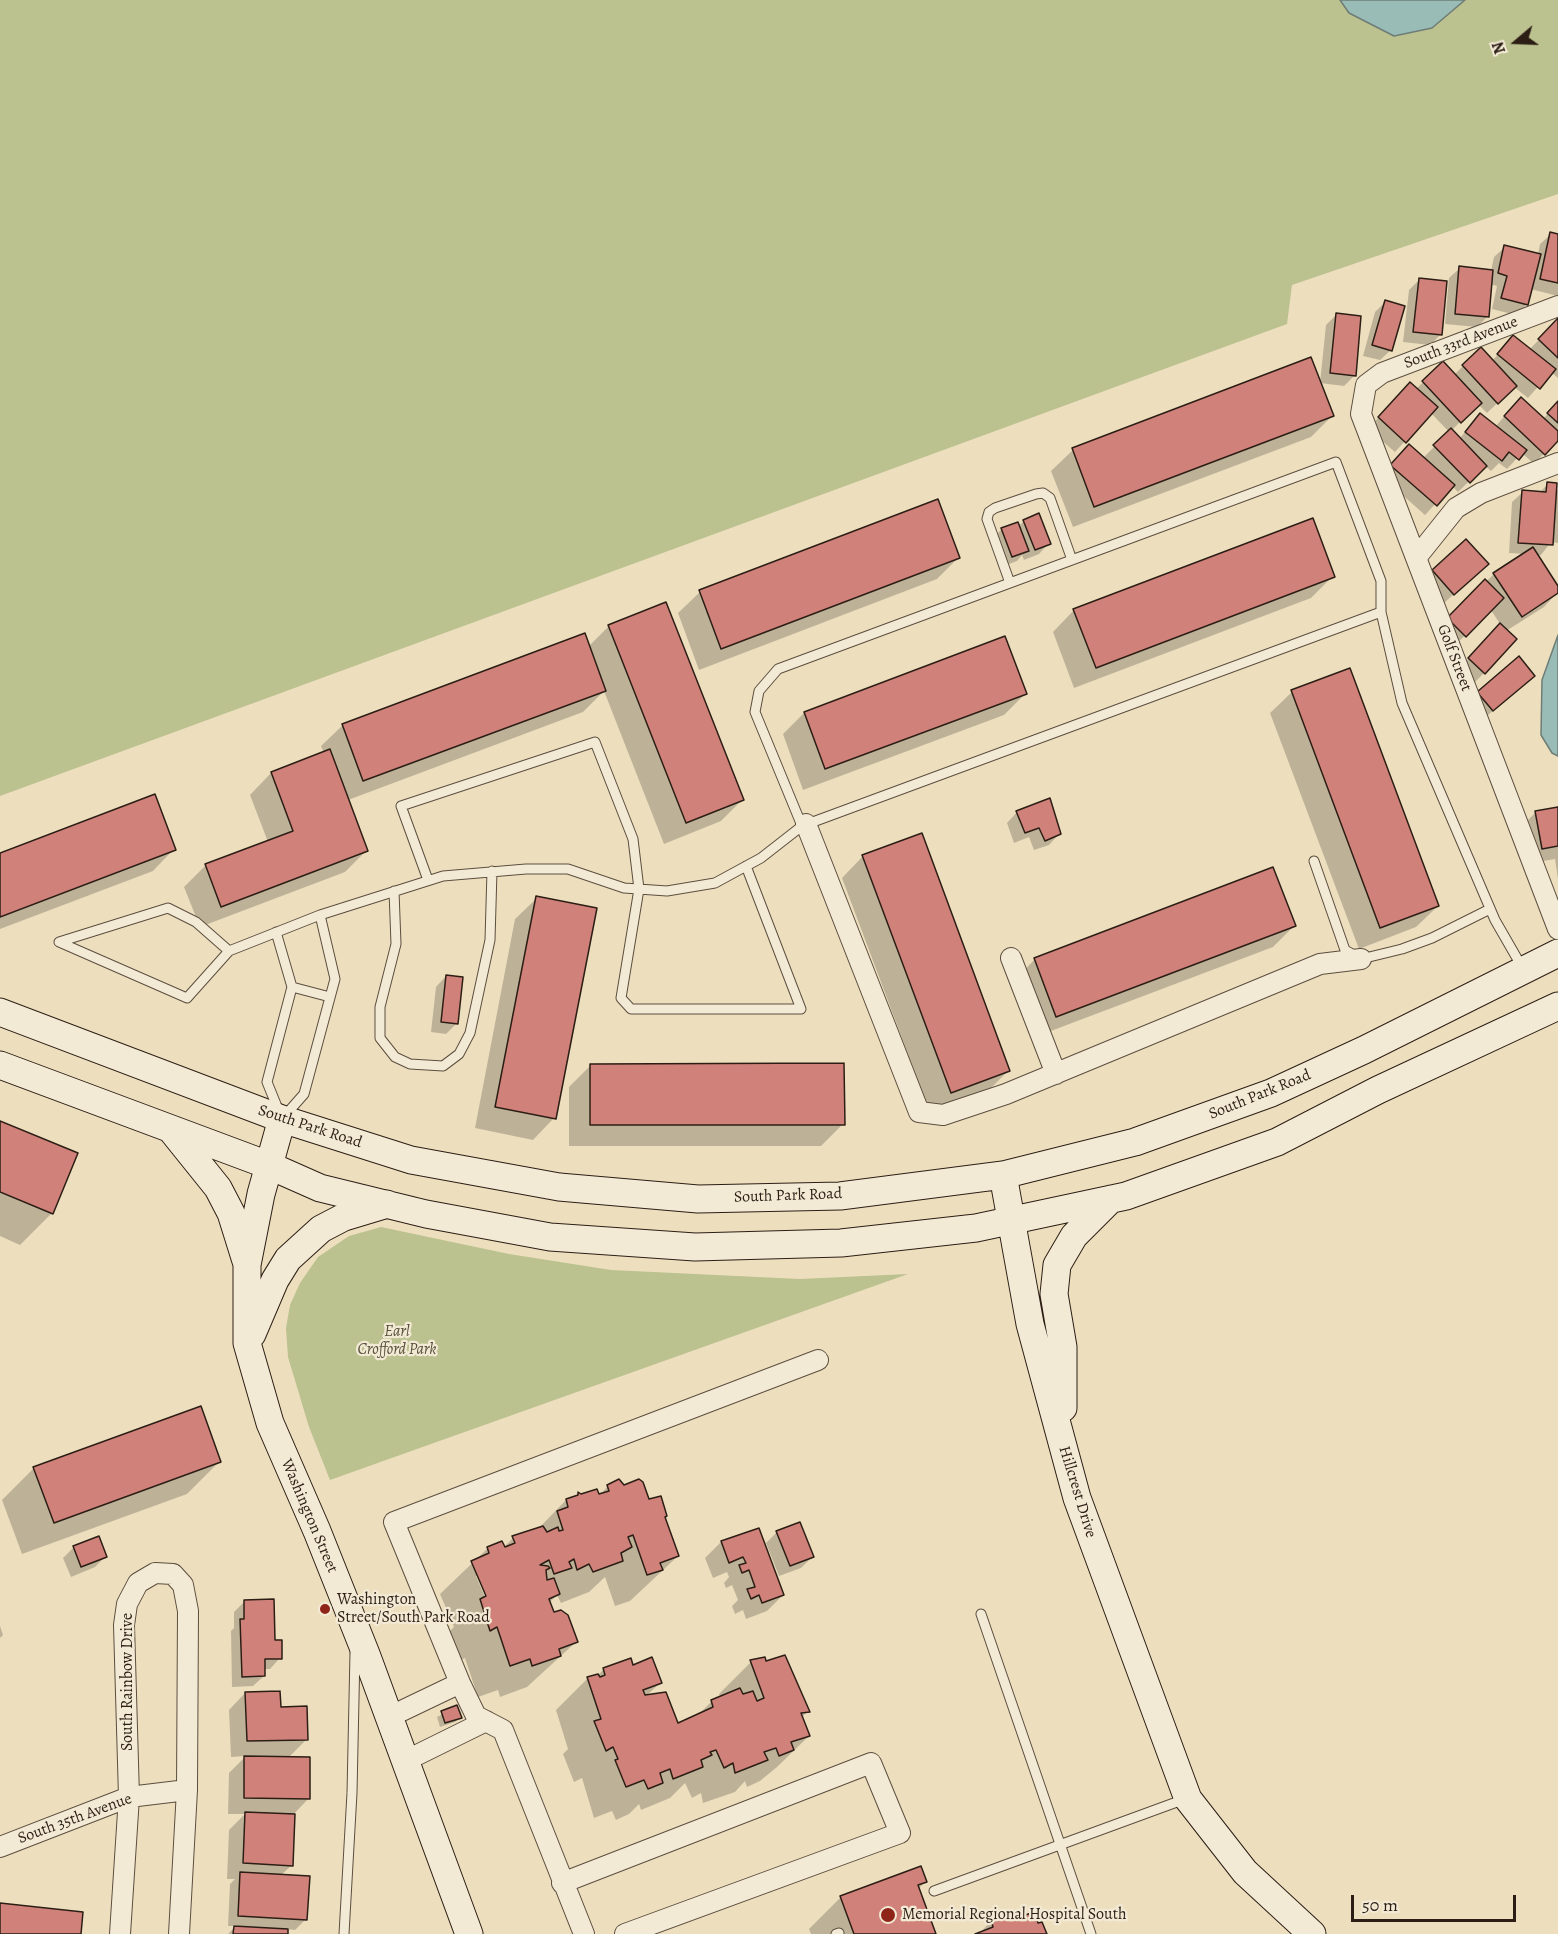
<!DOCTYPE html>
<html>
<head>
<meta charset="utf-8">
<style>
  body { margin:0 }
  #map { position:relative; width:1558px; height:1934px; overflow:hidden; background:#eddfbe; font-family:Alegreya,serif }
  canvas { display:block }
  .north { position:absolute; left:1486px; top:12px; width:60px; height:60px; -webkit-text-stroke:4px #f3ead5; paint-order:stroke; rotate:251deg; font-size:16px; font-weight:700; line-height:24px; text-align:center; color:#2c1e15 }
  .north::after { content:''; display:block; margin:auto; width:21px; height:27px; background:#2c1e15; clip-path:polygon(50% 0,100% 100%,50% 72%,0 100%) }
  .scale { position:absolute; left:1351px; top:1895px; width:165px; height:27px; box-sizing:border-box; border:3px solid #2c1e15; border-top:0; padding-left:8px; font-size:18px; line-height:21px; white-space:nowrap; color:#2c1e15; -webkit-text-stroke:4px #f3ead5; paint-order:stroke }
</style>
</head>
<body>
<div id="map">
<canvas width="1558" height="1934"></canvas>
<div class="north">N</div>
<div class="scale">50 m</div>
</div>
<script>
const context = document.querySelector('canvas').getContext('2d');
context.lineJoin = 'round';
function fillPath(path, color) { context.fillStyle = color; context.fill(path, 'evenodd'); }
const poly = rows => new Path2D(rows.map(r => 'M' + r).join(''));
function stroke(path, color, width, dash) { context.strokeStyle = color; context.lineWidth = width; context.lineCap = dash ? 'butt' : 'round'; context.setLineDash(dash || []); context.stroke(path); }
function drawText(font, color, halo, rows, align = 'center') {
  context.font = font + ' Alegreya,serif'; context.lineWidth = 4.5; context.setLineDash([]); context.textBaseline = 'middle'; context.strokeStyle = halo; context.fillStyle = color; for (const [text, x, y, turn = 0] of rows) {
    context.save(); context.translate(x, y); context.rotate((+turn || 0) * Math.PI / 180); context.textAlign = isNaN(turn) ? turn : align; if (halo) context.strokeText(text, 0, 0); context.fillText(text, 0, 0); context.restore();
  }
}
fillPath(poly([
  [0,0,1558,0,1558,194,1292,285,1287,324,0,796],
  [381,1227,509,1254,611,1270,800,1279,908,1274,330,1480,309,1427,288,1357,286,1328,290,1305,300,1283,318,1257,349,1236]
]), '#bbc18f');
const water = poly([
  [1340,0,1465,0,1432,28,1394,36,1349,13,1340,0],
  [1558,635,1558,756,1552,753,1541,735,1542,680,1558,635]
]);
fillPath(water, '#9abcb7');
stroke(water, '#6e7d76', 1.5);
fillPath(poly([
  [1551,234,1558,235,1558,296,1530,289,1527,304,1516,315,1492,309,1497,286,1490,284,1487,317,1477,327,1445,324,1449,278,1460,268,1491,271,1494,257,1505,247,1538,255,1540,244],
  [1420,279,1440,335,1430,345,1403,342,1409,290],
  [1385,302,1391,350,1380,360,1363,356,1375,312],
  [1336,315,1355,375,1344,386,1320,383,1326,325],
  [1558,320,1558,378,1551,372,1528,398,1514,387,1487,413,1478,404,1451,431,1459,439,1480,415,1495,427,1511,409,1543,419,1558,402,1558,443,1556,441,1534,464,1522,453,1507,469,1499,463,1491,471,1485,466,1458,492,1452,486,1425,515,1381,476,1398,456,1423,458,1449,432,1431,413,1395,452,1368,429,1400,394,1416,389,1443,363,1454,375,1463,366,1492,361,1513,337,1529,350],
  [1332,416,1311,437,1073,527,1051,471,1073,450],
  [1548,484,1555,493,1558,490,1558,543,1551,542,1541,555,1536,555,1558,592,1544,607,1506,631,1484,673,1474,683,1459,669,1500,624,1491,610,1454,646,1437,629,1494,574,1525,554,1509,553,1512,502,1523,492,1539,493],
  [937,501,958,558,937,579,699,670,678,613,700,592],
  [1024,521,1049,543,1039,554,1024,560,1022,555,1017,561,1001,567,991,540,1002,529,1018,527],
  [1433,571,1476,574,1443,604,1423,581],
  [1333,576,1311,598,1074,688,1053,632,1074,610],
  [609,626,742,800,721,821,664,844,604,691,583,712,348,800,367,850,345,872,200,927,184,887,206,865,268,842,250,795,271,773,324,753,321,746,343,725,588,647],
  [1523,686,1482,720,1478,693],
  [1292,692,1438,906,1416,927,1359,949,1270,713],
  [1025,694,1004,715,803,790,783,734,804,713],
  [1558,808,1558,879,1555,859,1526,864,1520,828,1536,812],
  [1017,812,1059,834,1049,845,1034,850,1029,837,1014,843,1007,823],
  [174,849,153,871,0,929,0,855],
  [863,856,1009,1070,987,1092,930,1113,842,878],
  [537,898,554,1118,533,1140,475,1128,515,919],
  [1294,926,1273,947,1035,1037,1014,981,1035,959],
  [446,976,457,1023,446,1034,431,1032,436,987],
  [590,1066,843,1124,821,1146,569,1146,569,1087],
  [0,1123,52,1213,20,1245,0,1236],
  [219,1462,187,1494,22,1554,2,1500,34,1468],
  [608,1486,624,1487,648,1500,663,1518,678,1556,630,1601,615,1606,605,1577,589,1592,561,1603,557,1595,549,1603,554,1614,576,1642,527,1687,500,1697,498,1690,478,1697,465,1658,458,1661,449,1632,454,1627,440,1594,488,1548,503,1548,513,1538,538,1529,566,1500,598,1497],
  [476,1576,479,1576,490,1603,488,1604],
  [758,1530,783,1595,767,1611,746,1619,743,1610,735,1614,732,1606,738,1600,732,1585,726,1588,724,1583,729,1577,727,1572,713,1578,705,1558,721,1542],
  [777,1532,812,1557,801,1568,779,1576,766,1543],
  [74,1547,105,1557,95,1567,71,1577,63,1558],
  [244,1602,274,1641,280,1658,270,1669,263,1669,264,1676,253,1686,232,1687,231,1631,234,1628,234,1612],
  [0,1626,3,1635,0,1638],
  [751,1662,765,1662,808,1711,801,1718,809,1736,777,1767,760,1781,747,1787,745,1781,735,1792,703,1803,701,1793,692,1798,685,1783,670,1798,641,1810,639,1804,629,1814,616,1820,612,1811,594,1818,582,1778,574,1782,563,1754,568,1749,556,1710,588,1678,598,1675,604,1669,632,1666,660,1683,646,1696,678,1725,698,1715,712,1701,721,1698,719,1694],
  [245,1693,279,1709,307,1739,288,1758,308,1799,292,1816,292,1865,280,1876,306,1919,295,1930,286,1929,286,1934,228,1934,236,1926,228,1926,230,1884,235,1879,227,1879,229,1830,245,1814,228,1814,229,1773,246,1756,231,1757,229,1710],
  [456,1707,460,1718,455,1722,440,1727,437,1717],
  [925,1882,918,1889,934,1934,811,1934,809,1929,841,1897],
  [991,1921,1037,1925,1045,1934,979,1934]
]), '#0003');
const building = poly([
  [1550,232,1558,234,1558,283,1540,279,1550,232],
  [1504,245,1541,254,1528,305,1501,298,1507,276,1498,273,1504,245],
  [1459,266,1493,270,1489,317,1455,314,1459,266],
  [1419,278,1447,281,1442,335,1413,332,1419,278],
  [1385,300,1405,306,1392,351,1372,345,1385,300],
  [1336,313,1361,316,1356,376,1330,373,1336,313],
  [1558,318,1558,358,1538,339,1558,318],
  [1513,335,1556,369,1540,389,1497,354,1513,335],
  [1481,347,1517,386,1498,404,1462,365,1481,347],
  [1311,357,1334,416,1094,507,1072,448,1311,357],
  [1443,361,1482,403,1461,423,1422,381,1443,361],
  [1410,382,1438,407,1406,443,1378,417,1410,382],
  [1521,397,1558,431,1558,441,1545,455,1504,416,1521,397],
  [1558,401,1558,423,1547,413,1558,401],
  [1480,413,1527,450,1519,460,1509,452,1502,461,1465,432,1480,413],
  [1451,428,1487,466,1470,483,1433,445,1451,428],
  [1409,444,1455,485,1437,506,1390,465,1409,444],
  [1547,482,1557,483,1553,545,1518,543,1522,490,1546,492,1547,482],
  [938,499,960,558,721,649,699,590,938,499],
  [1039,513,1051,544,1035,550,1023,520,1039,513],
  [1313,518,1335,577,1096,668,1073,609,1313,518],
  [1018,522,1029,551,1012,557,1001,528,1018,522],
  [1466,539,1489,564,1454,595,1432,570,1466,539],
  [1533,547,1558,586,1558,593,1522,617,1493,573,1533,547],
  [1485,579,1504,598,1466,637,1447,618,1485,579],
  [666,602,744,800,686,823,608,625,666,602],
  [1500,623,1517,639,1485,674,1468,658,1500,623],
  [585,633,606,691,363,781,342,724,585,633],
  [1005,636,1027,694,825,769,804,712,1005,636],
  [1519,656,1535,676,1493,711,1477,692,1519,656],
  [1350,668,1439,906,1380,928,1291,690,1350,668],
  [330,749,368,851,221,907,205,864,293,831,271,772,330,749],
  [155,794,176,850,0,917,0,853,155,794],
  [1050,798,1061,834,1045,841,1039,828,1025,833,1016,811,1050,798],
  [1558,807,1558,846,1542,849,1535,811,1558,807],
  [922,833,1010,1071,951,1093,862,855,922,833],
  [1273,867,1296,926,1056,1017,1034,958,1273,867],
  [536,896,597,908,556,1119,495,1107,536,896],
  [446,975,463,977,458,1024,441,1022,446,975],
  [844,1063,845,1125,590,1125,590,1064,844,1063],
  [0,1121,78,1153,53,1214,0,1192,0,1121],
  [201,1406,221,1462,54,1523,33,1467,201,1406],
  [619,1479,624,1485,639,1479,643,1482,649,1499,661,1496,667,1516,665,1517,679,1556,660,1563,663,1570,647,1575,633,1535,628,1537,632,1547,621,1553,623,1561,593,1572,589,1564,577,1570,574,1559,569,1562,572,1568,554,1574,549,1560,540,1565,548,1566,550,1568,546,1570,547,1580,554,1578,560,1594,549,1599,554,1612,561,1610,568,1615,578,1642,559,1649,561,1656,532,1666,530,1659,510,1666,497,1627,490,1631,480,1599,486,1596,471,1561,489,1553,487,1547,502,1541,505,1547,515,1543,512,1536,543,1526,547,1532,558,1527,559,1531,563,1530,557,1511,568,1507,566,1499,578,1495,578,1492,581,1494,597,1489,599,1494,609,1491,607,1485,619,1479],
  [800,1522,814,1557,790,1566,776,1531,800,1522],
  [759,1528,784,1595,762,1603,759,1595,751,1599,747,1589,755,1587,749,1570,742,1573,739,1565,746,1563,743,1557,729,1563,721,1541,759,1528],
  [99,1536,107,1557,81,1567,73,1546,99,1536],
  [274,1599,275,1640,282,1640,282,1659,265,1659,265,1676,242,1677,240,1619,244,1619,244,1600,274,1599],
  [785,1655,810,1712,801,1713,810,1736,791,1742,794,1750,779,1756,776,1748,764,1752,768,1760,735,1773,733,1763,724,1768,716,1750,710,1752,712,1755,701,1760,703,1767,673,1779,670,1769,660,1773,663,1783,648,1789,644,1780,626,1787,615,1760,618,1759,613,1747,606,1751,594,1721,601,1719,587,1677,598,1674,600,1677,605,1675,603,1668,631,1658,633,1665,652,1657,662,1683,643,1690,645,1695,666,1692,678,1723,713,1707,711,1700,740,1688,743,1694,753,1691,757,1701,764,1698,750,1660,765,1657,766,1661,785,1655],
  [280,1691,281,1707,307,1706,308,1740,247,1741,245,1692,280,1691],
  [457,1705,462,1718,445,1723,441,1711,457,1705],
  [244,1756,310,1757,310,1799,244,1798,244,1756],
  [245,1812,295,1814,293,1866,243,1863,245,1812],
  [921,1866,927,1882,918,1885,936,1934,854,1934,840,1896,921,1866],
  [240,1872,310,1876,307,1920,238,1916,240,1872],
  [0,1903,83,1912,81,1934,0,1934,0,1903],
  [1034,1912,1038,1923,1042,1922,1047,1934,975,1934,993,1927,991,1920,1009,1913,1011,1920,1034,1912],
  [234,1926,288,1929,288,1934,233,1934,234,1926]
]);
fillPath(building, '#d0827a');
stroke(building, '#2c1e15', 1.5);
const lane = poly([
  [1010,583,987,519,989,512,995,508,1036,494,1043,493,1050,498,1072,560],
  [802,826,755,712,759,691,778,669,1336,462,1381,581,1381,612],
  [1314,861,1345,950,1361,959,1402,949,1432,938,1490,909],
  [428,880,401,806,595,742,633,839,639,889,621,998,631,1009,801,1009,746,866],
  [394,891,396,944,380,1007,380,1038,395,1057,410,1064,443,1066,459,1054,470,1033,490,940,492,871],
  [276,932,292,987,267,1082,282,1119,304,1094,335,979,320,915],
  [229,951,187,998,59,942,168,908,196,922,229,951,320,915,443,876,526,869,568,869,624,888,667,891,715,883,761,858,802,826,1381,612,1402,703,1495,920,1522,967],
  [292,987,330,997],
  [981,1614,1091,1934],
  [934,1891,1185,1799],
  [344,1934,352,1793,355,1652],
  [836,1934,839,1933]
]);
const street = poly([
  [1558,306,1382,373,1366,385,1361,414,1558,929],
  [1416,558,1456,508,1481,493,1558,463],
  [806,824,919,1112,943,1115,1006,1094,1320,964,1361,959],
  [1011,958,1056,1074],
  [389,1717,460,1683],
  [405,1761,486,1721],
  [0,1847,129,1797,187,1790],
  [562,1883,871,1763,900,1833,625,1934],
  [120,1934,129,1797,124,1625,127,1604,138,1583,155,1573,173,1574,183,1585,188,1611,187,1790,179,1934],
  [584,1934,503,1730,476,1716,460,1683,394,1522,818,1360]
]);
const secondary = poly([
  [0,1012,282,1119,411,1160,559,1187,698,1199,840,1196,1003,1175,1135,1142,1271,1093,1364,1050,1558,953],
  [0,1065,268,1165,320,1188,426,1214,550,1237,695,1247,841,1243,976,1228,1126,1196,1277,1142,1378,1090,1558,1006],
  [282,1119,261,1194,247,1265,247,1343,270,1423,317,1531,366,1654,469,1934],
  [173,1132,218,1188,231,1213,246,1261],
  [1003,1175,1030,1324,1077,1498,1188,1799,1245,1872,1312,1934],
  [252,1334,275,1280,288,1259,321,1229,344,1217,387,1204],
  [1063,1408,1063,1347,1054,1294,1057,1265,1074,1236,1111,1199]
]);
stroke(lane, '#5c4e3f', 11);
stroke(street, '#5c4e3f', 22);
stroke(secondary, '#2c1e15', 29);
stroke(lane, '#f3ead5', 9);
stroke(street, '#f3ead5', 20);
stroke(secondary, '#f3ead5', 27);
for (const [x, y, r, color] of [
  [325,1609,6,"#8f2418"],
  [888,1915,8,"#8f2418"]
]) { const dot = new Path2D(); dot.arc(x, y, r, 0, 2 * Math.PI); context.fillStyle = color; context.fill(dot); stroke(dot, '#f3ead5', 2); }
drawText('16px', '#2c1e15', '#f3ead5', [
  ["South 33rd Avenue",1461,343,-21],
  ["Golf Street",1454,658,69],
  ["South Park Road",1260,1095,-22],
  ["South Park Road",310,1127,18],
  ["South Park Road",788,1196,-2],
  ["Hillcrest Drive",1077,1492,73],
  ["Washington Street",309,1516,67],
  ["South Rainbow Drive",128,1682,-90],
  ["South 35th Avenue",75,1819,-20]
]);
drawText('italic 16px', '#574f3a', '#f3ead5', [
  ["Earl",397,1332],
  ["Crofford Park",397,1350]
]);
drawText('16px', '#2c1e15', '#f3ead5', [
  ["Washington",337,1600],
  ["Street/South Park Road",337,1618],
  ["Memorial Regional Hospital South",902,1915]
], 'left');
</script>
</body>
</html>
